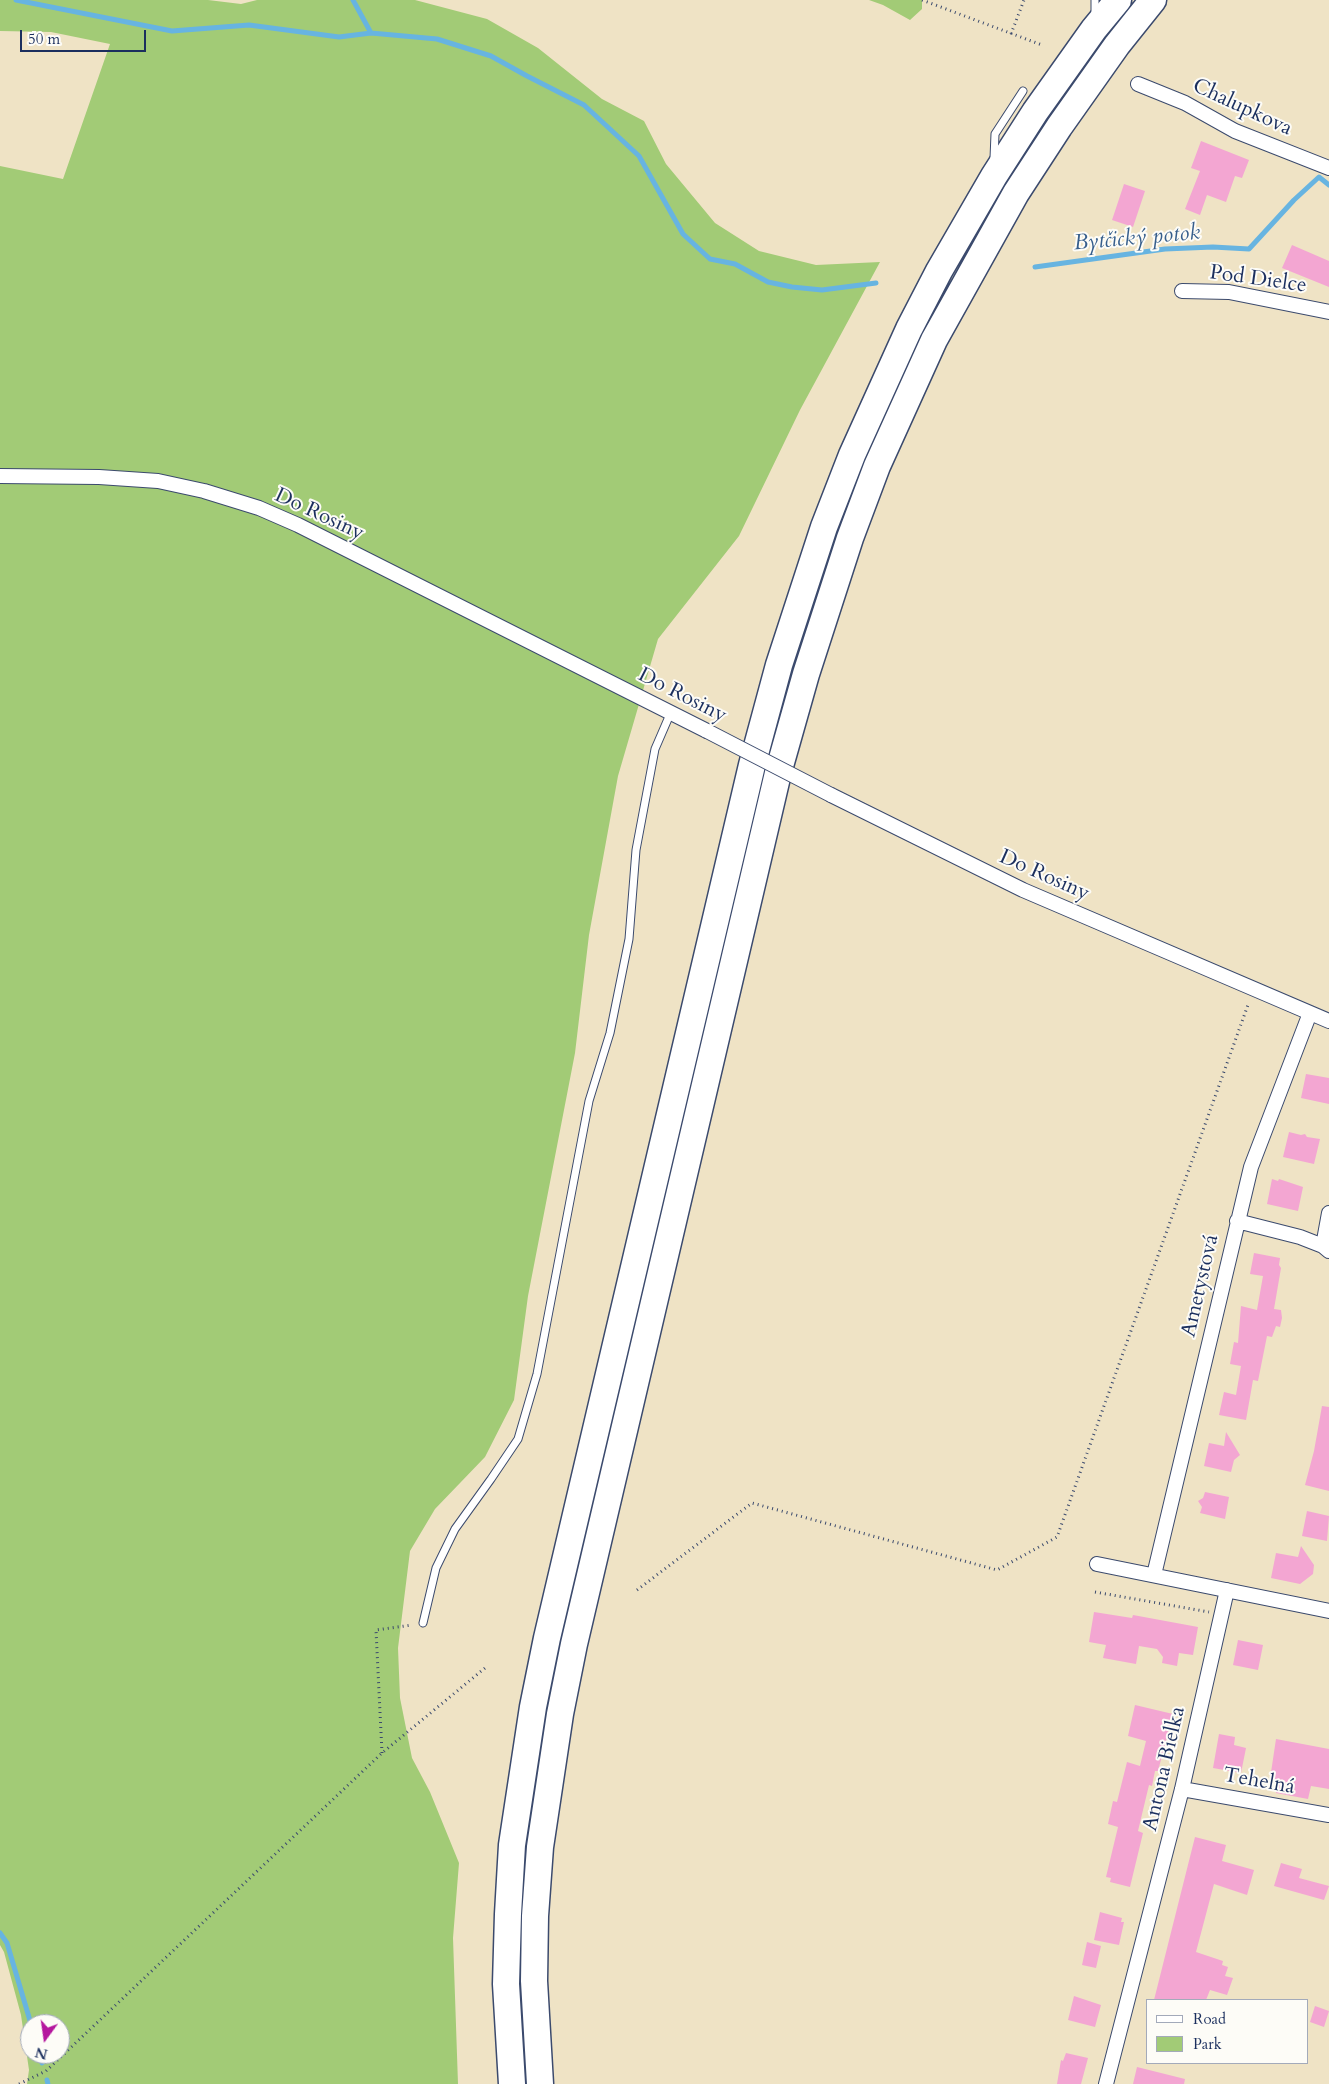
<!DOCTYPE html>
<html>
<head>
<meta charset="utf-8">
<style>
  body { margin:0 }
  #map { position:relative; width:1329px; height:2084px; overflow:hidden; background:#efe3c5; font-family:Cardo,serif }
  canvas { display:block }
  .legend { position:absolute; left:1146px; top:1999px; width:162px; height:65px; box-sizing:border-box; background:#fdfcf7; border:1px solid #a3aaba; margin:0; padding:6px 9px; list-style:none; font-size:15px; color:#1b2f5e }
  .legend li { display:flex; align-items:center; gap:10px; height:25px }
  .legend b { width:25px; border:1px solid #a3aaba }
  .north { position:absolute; left:20px; top:2014px; width:50px; height:50px; box-sizing:border-box; background:#fdfcf7; border:1px solid #a3aaba; border-radius:50%; rotate:194deg; font-size:14px; font-weight:700; line-height:20px; text-align:center; color:#1b2f5e }
  .north::after { content:''; display:block; margin:auto; width:18px; height:22px; background:#b5179e; clip-path:polygon(50% 0,100% 100%,50% 72%,0 100%) }
  .scale { position:absolute; left:20px; top:30px; width:126px; height:22px; box-sizing:border-box; border:2px solid #1b2f5e; border-top:0; padding-left:6px; font-size:15px; line-height:18px; white-space:nowrap; color:#1b2f5e; -webkit-text-stroke:4px #fdfcf7; paint-order:stroke }
</style>
</head>
<body>
<div id="map">
<canvas width="1329" height="2084"></canvas>
<ul class="legend">
<li><b style="height:6px;background:#fff"></b>Road</li>
<li><b style="height:14px;background:#a2cb76"></b>Park</li>
</ul>
<div class="north">N</div>
<div class="scale">50 m</div>
</div>
<script>
const context = document.querySelector('canvas').getContext('2d');
context.lineJoin = 'round';
function fillPath(path, color) { context.fillStyle = color; context.fill(path, 'evenodd'); }
const poly = rows => new Path2D(rows.map(r => 'M' + r).join(''));
function stroke(path, color, width, dash) { context.strokeStyle = color; context.lineWidth = width; context.lineCap = dash ? 'butt' : 'round'; context.setLineDash(dash || []); context.stroke(path); }
function drawText(font, color, halo, rows, align = 'center') {
  context.font = font + ' Cardo,serif'; context.lineWidth = 4; context.setLineDash([]); context.textBaseline = 'middle'; context.strokeStyle = halo; context.fillStyle = color; for (const [text, x, y, turn = 0] of rows) {
    context.save(); context.translate(x, y); context.rotate((+turn || 0) * Math.PI / 180); context.textAlign = isNaN(turn) ? turn : align; if (halo) context.strokeText(text, 0, 0); context.fillText(text, 0, 0); context.restore();
  }
}
fillPath(poly([
  [0,0,208,0,241,4,257,0,415,0,487,19,538,48,602,99,644,121,666,164,715,223,759,251,816,265,880,262,800,410,739,536,658,639,618,776,589,935,575,1053,528,1296,514,1400,485,1457,435,1509,410,1551,398,1648,400,1698,412,1758,430,1792,459,1863,453,1938,458,2084,27,2084,29,2070,21,2015,4,1952,0,1945,0,166,63,179,110,44,51,32,0,31],
  [30,2024,60,2024,60,2054,30,2054],
  [869,0,922,0,922,9,910,20,883,5]
]), '#a2cb76');
stroke(poly([
  [16,0,172,31,249,25,339,37,371,33,437,39,491,56,527,76,584,105,639,156,683,234,710,259,735,264,768,282,792,287,822,290,876,283],
  [353,0,371,33],
  [1035,267,1165,249,1213,247,1249,249,1294,200,1319,177,1329,185],
  [0,1933,7,1943,31,2024],
  [39,2054,42,2063],
  [47,2080,48,2084]
]), '#67b4e1', 5);
fillPath(poly([
  [1201,141,1249,160,1242,178,1235,176,1226,202,1207,195,1200,215,1185,209,1200,171,1191,168],
  [1124,184,1145,191,1133,227,1112,220],
  [1292,245,1329,261,1329,287,1282,268],
  [1306,1074,1329,1078,1329,1104,1301,1098],
  [1289,1132,1301,1135,1305,1134,1307,1137,1320,1139,1314,1164,1283,1157],
  [1272,1179,1278,1181,1279,1179,1303,1187,1298,1211,1267,1204],
  [1254,1253,1280,1258,1279,1265,1281,1268,1274,1309,1281,1310,1282,1318,1280,1327,1276,1326,1272,1337,1267,1336,1258,1381,1253,1380,1246,1420,1219,1415,1224,1392,1236,1395,1241,1366,1230,1364,1234,1342,1238,1343,1241,1306,1257,1310,1263,1276,1250,1274],
  [1322,1406,1329,1407,1329,1491,1305,1485,1314,1451],
  [1226,1432,1240,1455,1234,1460,1231,1472,1204,1466,1209,1443,1224,1446],
  [1205,1492,1229,1497,1225,1519,1200,1513,1202,1507,1198,1501,1203,1498],
  [1307,1511,1329,1516,1327,1541,1302,1536],
  [1301,1546,1314,1565,1313,1574,1300,1584,1271,1578,1276,1553,1298,1557],
  [1094,1612,1132,1618,1133,1615,1198,1627,1193,1655,1179,1653,1177,1666,1162,1663,1163,1657,1157,1649,1139,1646,1136,1664,1103,1658,1106,1645,1089,1642],
  [1238,1640,1263,1645,1258,1670,1233,1665],
  [1135,1705,1173,1714,1158,1771,1155,1771,1152,1786,1149,1785,1138,1831,1143,1833,1130,1887,1110,1882,1111,1878,1106,1877,1118,1827,1108,1824,1113,1801,1117,1802,1127,1762,1140,1766,1146,1741,1128,1736],
  [1219,1734,1235,1737,1234,1745,1246,1748,1241,1773,1213,1768],
  [1276,1739,1329,1749,1329,1789,1311,1786,1308,1799,1276,1793,1278,1780,1270,1779],
  [1195,1837,1226,1845,1222,1861,1254,1870,1247,1895,1214,1884,1196,1952,1223,1961,1222,1965,1228,1967,1225,1976,1233,1978,1227,1995,1210,1990,1206,2000,1154,2000],
  [1281,1863,1302,1869,1299,1878,1329,1886,1324,1900,1274,1886],
  [1100,1912,1122,1918,1121,1922,1124,1922,1119,1945,1094,1940],
  [1087,1942,1101,1946,1096,1968,1082,1965],
  [1074,1996,1101,2005,1095,2027,1068,2020],
  [1315,2006,1329,2011,1324,2027,1310,2022],
  [1066,2053,1088,2058,1081,2084,1057,2084,1061,2060,1063,2061],
  [1137,2067,1185,2079,1184,2084,1133,2084]
]), '#f3a6d2');
const lane = poly([
  [1095,16,1095,0],
  [994,158,995,134,1023,91],
  [423,1623,436,1568,455,1529,491,1479,518,1439,537,1374,589,1101,610,1033,629,939,636,850,655,749,671,712]
]);
const street = poly([
  [1138,84,1185,103,1235,131,1329,168],
  [1182,291,1229,292,1329,312],
  [0,476,99,477,158,481,204,491,259,508,298,525,707,731],
  [831,795,1023,890,1329,1021],
  [1237,1221,1300,1237,1323,1246,1329,1251],
  [1323,1246,1329,1213],
  [1097,1564,1329,1611],
  [1154,1575,1251,1167,1310,1013],
  [1182,1789,1329,1815],
  [1106,2084,1182,1789,1227,1590]
]);
const highway = poly([
  [512,2084,506,1984,508,1914,512,1845,533,1707,547,1638,752,765,779,665,824,527,852,455,909,329,939,271,994,176,1035,112,1094,29,1118,0],
  [540,2084,534,1981,535,1916,540,1847,560,1714,574,1644,778,773,806,674,850,538,877,466,934,340,1016,193,1059,127,1117,45,1153,0]
]);
stroke(lane, '#3b4a6d', 9);
stroke(street, '#3b4a6d', 16);
stroke(highway, '#3b4a6d', 29);
stroke(poly([
  [922,0,1042,45],
  [1011,34,1024,0],
  [637,1590,752,1503,997,1570,1057,1537,1249,1002],
  [1095,1592,1209,1612],
  [382,1753,376,1630,412,1625],
  [19,2084,46,2071,382,1753,485,1668]
]), '#3b4a6d', 3, [1, 4]);
stroke(lane, '#fff', 7);
stroke(street, '#fff', 14);
stroke(highway, '#fff', 26);
const streetBridge = poly([
  [707,731,831,795]
]);
stroke(streetBridge, '#3b4a6d', 16, []);
stroke(streetBridge, '#fff', 14);
drawText('21px', '#1b2f5e', '#fdfcf7', [
  ["Chalupkova",1242,108,25],
  ["Pod Dielce",1258,280,8],
  ["Do Rosiny",319,515,25],
  ["Do Rosiny",682,696,27],
  ["Do Rosiny",1044,876,24],
  ["Ametystová",1201,1286,-77],
  ["Antona Bielka",1165,1769,-77],
  ["Tehelná",1259,1782,10]
]);
drawText('italic 22px', '#365e8c', '#fdfcf7', [
  ["Bytčický potok",1137,239,-5]
]);
</script>
</body>
</html>
